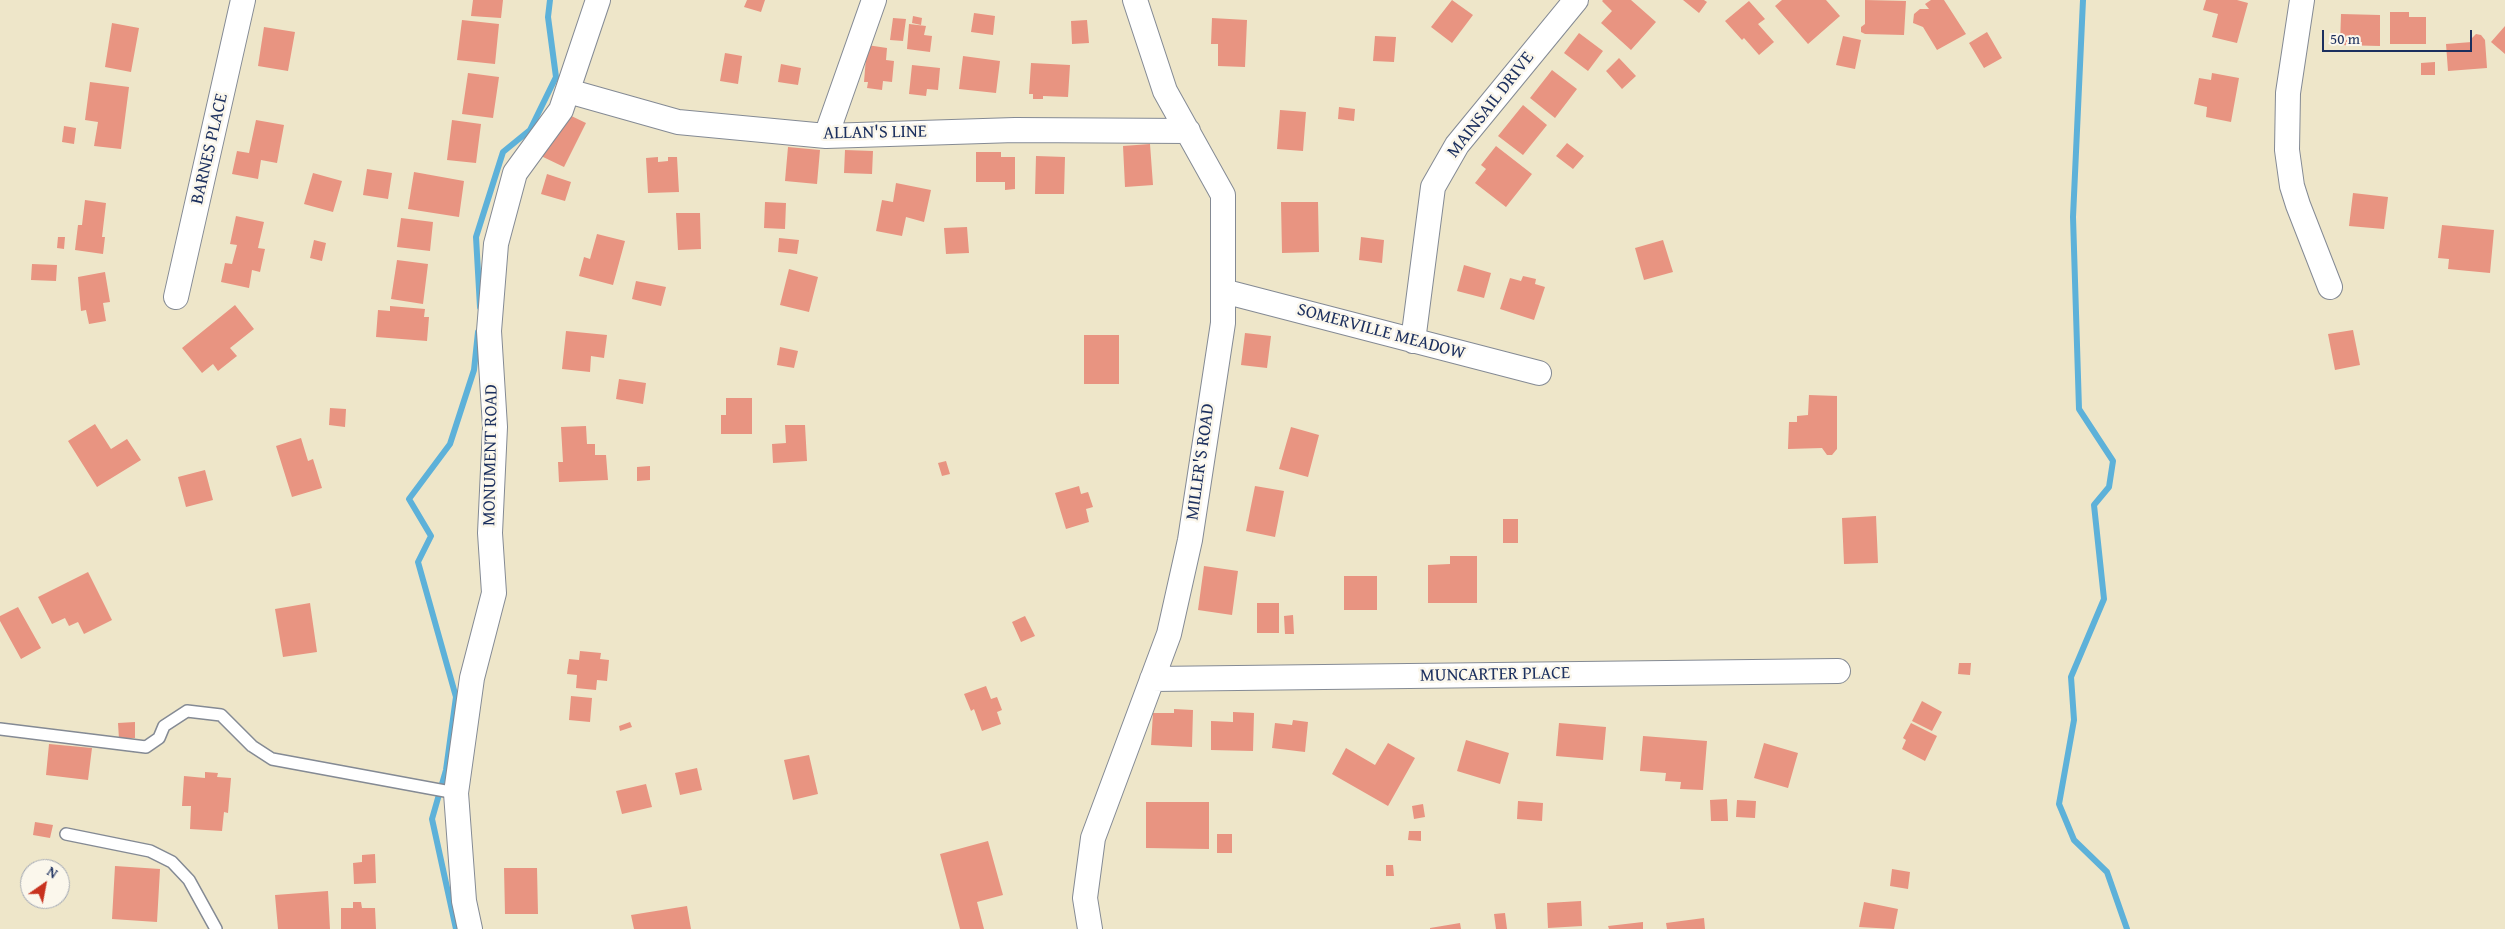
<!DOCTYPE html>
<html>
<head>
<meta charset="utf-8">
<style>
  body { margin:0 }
  #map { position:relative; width:2505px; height:929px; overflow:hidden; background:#eee6c9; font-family:"Gentium Book Plus",serif }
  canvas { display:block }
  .north { position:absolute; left:20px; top:859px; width:50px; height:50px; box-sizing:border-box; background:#fbf7ec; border:1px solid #a1a7b3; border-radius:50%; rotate:33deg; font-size:14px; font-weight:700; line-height:20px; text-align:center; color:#1b2f5e }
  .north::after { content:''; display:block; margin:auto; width:18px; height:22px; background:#c8321e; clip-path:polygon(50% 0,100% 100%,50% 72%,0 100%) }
  .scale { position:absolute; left:2322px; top:30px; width:150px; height:22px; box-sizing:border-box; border:2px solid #1b2f5e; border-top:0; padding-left:6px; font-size:15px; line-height:18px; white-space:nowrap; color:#1b2f5e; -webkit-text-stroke:4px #fbf7ec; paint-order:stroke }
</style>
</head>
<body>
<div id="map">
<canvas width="2505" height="929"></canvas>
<div class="north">N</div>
<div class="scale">50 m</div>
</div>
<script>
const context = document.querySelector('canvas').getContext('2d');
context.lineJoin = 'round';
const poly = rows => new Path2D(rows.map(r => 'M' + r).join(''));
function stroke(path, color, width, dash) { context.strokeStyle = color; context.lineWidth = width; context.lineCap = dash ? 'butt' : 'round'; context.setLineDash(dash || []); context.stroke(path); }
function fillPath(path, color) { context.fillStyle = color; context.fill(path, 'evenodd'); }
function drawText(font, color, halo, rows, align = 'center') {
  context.font = font + ' "Gentium Book Plus",serif'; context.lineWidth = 5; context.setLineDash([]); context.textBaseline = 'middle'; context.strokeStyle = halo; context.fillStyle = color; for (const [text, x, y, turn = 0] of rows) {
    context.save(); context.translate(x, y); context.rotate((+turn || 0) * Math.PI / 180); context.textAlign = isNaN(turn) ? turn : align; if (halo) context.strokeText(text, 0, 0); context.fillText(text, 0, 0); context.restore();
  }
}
stroke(poly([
  [2083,0,2073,217,2079,409,2113,461,2109,487,2094,505,2104,599,2071,677,2074,720,2059,804,2074,840,2107,872,2127,929],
  [480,307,476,237,503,152,530,130,556,77,548,17,550,0],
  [456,929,432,819,446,770,456,697,418,562,431,536,409,499,450,444,474,370,478,332]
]), '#5db1d9', 6);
fillPath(poly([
  [473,0,503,0,501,18,471,16],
  [747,0,765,0,761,12,744,7],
  [1452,0,1473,15,1452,43,1431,27],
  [1603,0,1631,0,1656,22,1631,50,1601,23,1612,11,1602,1],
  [1683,0,1704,0,1707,2,1699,13],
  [1782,0,1826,0,1840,16,1808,44,1775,6],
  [1865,0,1906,1,1904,35,1865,34,1861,32,1861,27,1865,24],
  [1931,0,1944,0,1966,34,1937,50,1923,27,1913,23,1914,14,1920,9,1929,9,1925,4],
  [2206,0,2237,0,2248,3,2237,43,2212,37,2218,14,2203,10],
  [1749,1,1765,19,1758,24,1774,42,1759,55,1744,38,1742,40,1725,21],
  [2390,12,2409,12,2409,17,2426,17,2426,44,2390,44],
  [974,13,995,16,993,35,971,32],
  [2341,14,2380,15,2380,46,2340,45],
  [913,16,922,18,921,25,912,23],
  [893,18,906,19,903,41,890,40],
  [1212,18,1247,20,1245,67,1218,66,1218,44,1211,44],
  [462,20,499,24,495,64,457,60],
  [1087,20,1089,43,1072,44,1071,21],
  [112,23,139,28,131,72,105,67],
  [909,24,926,26,924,35,932,36,930,52,907,49],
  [2505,26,2505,54,2491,42],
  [264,27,295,32,288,71,258,66],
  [1987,32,2002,58,1984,68,1969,43],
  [1579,33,1603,51,1588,71,1564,53],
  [2476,34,2481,35,2485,40,2487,68,2448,71,2446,44,2472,42,2472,38],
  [1375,36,1396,37,1394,62,1373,61],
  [1843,36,1861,40,1855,69,1836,65],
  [867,45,887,48,886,60,894,61,892,82,883,81,882,90,867,88,868,82,864,82],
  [725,53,742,56,738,84,720,81],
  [963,56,1000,61,996,93,959,89],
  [1619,58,1636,76,1622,89,1606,71],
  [2435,62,2435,75,2421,75,2421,63],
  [1031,63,1070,65,1068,97,1043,96,1043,99,1033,99,1033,94,1029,94],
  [781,64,801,68,798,85,778,82],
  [912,65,940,68,938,90,927,89,926,96,909,94],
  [1552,70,1577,89,1555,118,1530,98],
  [468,73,499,77,493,118,462,114],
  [2212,73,2239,78,2231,122,2206,117,2207,107,2194,104,2199,78,2211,80],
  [90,82,129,87,121,149,94,146,98,122,85,120],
  [1523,105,1547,125,1523,155,1498,136],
  [1339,107,1355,109,1354,121,1338,119],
  [1280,110,1306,112,1303,151,1277,149],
  [563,112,586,123,564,167,541,156],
  [256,120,284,125,277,163,261,160,258,179,232,174,237,151,249,153],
  [452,120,481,124,476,163,447,160],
  [64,126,76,128,74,144,62,142],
  [1567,143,1584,156,1573,169,1556,156],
  [1150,144,1153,185,1125,187,1123,146],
  [1496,146,1532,174,1506,207,1475,183,1486,169,1481,165],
  [788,147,820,150,817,184,785,181],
  [845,150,873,151,872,174,844,173],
  [976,152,1001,152,1001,157,1015,157,1015,189,1005,190,1005,182,976,182],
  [1036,156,1065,157,1064,194,1035,194],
  [658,157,658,162,668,161,668,157,677,157,679,192,648,193,646,158],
  [367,169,392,173,388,199,363,195],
  [414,172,464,181,459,217,408,209],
  [313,173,342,181,333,212,304,204],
  [547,174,571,182,565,201,541,194],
  [896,183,931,190,924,222,906,217,902,236,876,231,882,200,893,202],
  [2353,193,2388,197,2384,229,2349,226],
  [85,200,106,203,102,237,105,237,103,254,75,250,78,225,82,225],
  [765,202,786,203,785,229,764,228],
  [1281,202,1318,202,1319,252,1282,253],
  [676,213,700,213,701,249,678,250],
  [236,216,264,222,258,248,265,249,260,272,252,270,249,288,221,282,225,263,232,264,237,245,230,244],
  [401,218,433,222,430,251,397,247],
  [2442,225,2494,230,2490,273,2448,269,2449,259,2438,258],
  [967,227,969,253,946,254,944,228],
  [597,234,625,241,613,285,579,276,584,257,590,259],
  [58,237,65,237,64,249,57,248],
  [1361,237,1384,240,1382,263,1359,260],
  [779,238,799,240,797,254,778,252],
  [314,240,326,243,322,261,310,258],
  [1663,240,1673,272,1644,280,1635,248],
  [397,260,428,264,423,304,391,299],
  [32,264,57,265,56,281,31,280],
  [1464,265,1491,273,1484,298,1457,291],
  [789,269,818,277,809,312,780,305],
  [105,272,110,302,103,303,106,321,89,324,86,310,81,311,78,277],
  [1523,276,1536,279,1535,284,1545,287,1534,320,1500,309,1510,278,1521,281],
  [636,281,666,287,661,306,632,299],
  [235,305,254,329,230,348,237,356,218,371,213,364,202,373,182,348],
  [390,306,425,309,424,317,429,317,427,341,376,337,378,310,390,311],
  [2353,330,2360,365,2335,370,2328,334],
  [566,331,607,335,604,358,591,356,590,372,562,369],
  [1245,333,1271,336,1267,368,1241,365],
  [1084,335,1119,335,1119,384,1084,384],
  [780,347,798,351,794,368,777,365],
  [619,379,646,383,643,404,616,399],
  [1809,395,1837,396,1837,449,1832,455,1827,455,1822,448,1788,449,1789,422,1797,422,1797,416,1808,415],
  [726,398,752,398,752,434,721,434,721,415,726,415],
  [330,408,346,409,345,427,329,425],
  [95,424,111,449,127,439,141,460,97,487,68,441],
  [785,425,805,425,807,461,773,463,772,444,786,443],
  [586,426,587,444,595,444,595,455,606,455,608,480,559,482,558,462,563,462,561,427],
  [1291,427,1319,435,1308,477,1279,469],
  [301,438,308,461,313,459,322,488,292,497,276,446],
  [946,461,950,474,942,476,938,463],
  [650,466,650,480,637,481,637,467],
  [205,470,213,500,186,507,178,477],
  [1079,486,1081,494,1088,492,1093,507,1086,509,1089,522,1066,529,1055,493],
  [1255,486,1284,491,1275,537,1246,531],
  [1876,516,1878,563,1844,564,1842,518],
  [1503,519,1518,519,1518,543,1503,543],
  [1450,556,1477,556,1477,603,1428,603,1428,565,1450,564],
  [1204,566,1238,571,1232,615,1198,610],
  [88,572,112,620,84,634,78,622,69,626,65,618,52,624,38,597],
  [1344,576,1377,576,1377,610,1344,610],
  [310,603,317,652,283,657,275,609],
  [1257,603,1279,603,1279,633,1257,633],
  [18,607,41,648,21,659,0,621,0,616],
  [1293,615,1294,634,1285,634,1284,616],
  [1025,616,1035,636,1021,642,1012,622],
  [580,651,601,653,600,659,609,660,607,681,597,680,596,690,576,688,577,675,567,674,569,659,579,660],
  [1959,663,1971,663,1970,675,1958,674],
  [986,686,991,699,997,697,1002,710,997,712,1001,724,982,731,974,709,971,711,964,694],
  [571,696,592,698,590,722,569,720],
  [1922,701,1942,712,1932,731,1912,721],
  [1174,709,1193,710,1192,747,1151,745,1153,713,1174,713],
  [1233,712,1254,713,1253,751,1211,750,1211,721,1233,722],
  [1293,720,1308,722,1305,752,1272,748,1275,723,1292,725],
  [135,722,135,738,119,739,118,723],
  [630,722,632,727,620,731,619,726],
  [1559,723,1606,727,1603,760,1556,756],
  [1911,723,1937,736,1925,761,1902,749,1906,740,1903,738],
  [1643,736,1707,741,1703,790,1680,789,1681,782,1665,781,1666,773,1640,771],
  [1466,740,1509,753,1500,784,1457,771],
  [1388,743,1415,758,1388,806,1332,774,1346,748,1375,765],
  [1764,743,1798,753,1788,788,1754,778],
  [49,744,92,748,88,780,46,775],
  [809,755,818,794,793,800,784,760],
  [697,768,702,790,680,795,675,773],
  [205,772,218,773,217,777,231,778,228,813,224,812,222,831,190,829,191,806,182,806,184,776,205,778],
  [646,784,652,807,622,814,616,791],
  [1727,799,1728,821,1711,821,1710,800],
  [1737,800,1756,801,1755,818,1736,817],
  [1518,801,1543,803,1542,821,1517,819],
  [1146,802,1209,802,1209,849,1146,848],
  [1423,804,1425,817,1414,819,1412,806],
  [35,822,53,825,50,838,33,835],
  [1409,831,1421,831,1421,841,1408,840],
  [1217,834,1232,834,1232,853,1217,853],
  [988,841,1003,895,977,902,984,929,960,929,940,854],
  [375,854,376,883,354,884,353,863,362,862,362,855],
  [1386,865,1393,865,1394,876,1386,876],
  [115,866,160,869,157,922,112,919],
  [504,868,537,868,538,914,505,914],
  [1892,869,1910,872,1908,889,1890,886],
  [328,891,330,929,278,929,275,895],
  [1581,901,1582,926,1548,928,1547,903],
  [353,902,361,902,362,908,375,908,376,929,341,929,341,908,353,908],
  [1864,902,1898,909,1894,929,1859,927],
  [687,906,691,929,634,929,631,915],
  [1505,913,1507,929,1496,929,1494,914],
  [1704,918,1705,929,1667,929,1666,923],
  [1643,922,1643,929,1609,929,1608,926],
  [1460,923,1461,929,1430,929,1430,928]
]), '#e89481');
const lane = poly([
  [0,729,146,747,159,738,164,726,187,711,221,715,252,746,272,759,456,793],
  [66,834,150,851,172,862,189,880,216,929]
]);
const street = poly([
  [2302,0,2288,93,2287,150,2292,186,2298,205,2330,287],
  [568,91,678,122,826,136,1015,130,1188,131],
  [826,136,874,0],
  [1223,291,1539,373],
  [176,297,243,0],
  [1413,341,1433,187,1457,145,1576,0],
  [1152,679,1838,671],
  [470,929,464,901,456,793,472,678,494,593,490,533,495,427,489,331,496,244,515,173,561,110,598,0],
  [1090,929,1085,898,1093,838,1169,634,1190,540,1223,323,1223,195,1165,91,1135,0]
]);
stroke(lane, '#848a94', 14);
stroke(street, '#848a94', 26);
stroke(lane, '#fff', 11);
stroke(street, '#fff', 24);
drawText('18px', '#1b2f5e', '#fbf7ec', [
  ["MAINSAIL DRIVE",1491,105,-52],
  ["ALLAN'S LINE",875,133,-1],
  ["BARNES PLACE",210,149,-77],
  ["SOMERVILLE MEADOW",1381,332,15],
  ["MONUMENT ROAD",491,455,-89],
  ["MILLER'S ROAD",1201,462,-82],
  ["MUNCARTER PLACE",1495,675,-1]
]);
</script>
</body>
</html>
